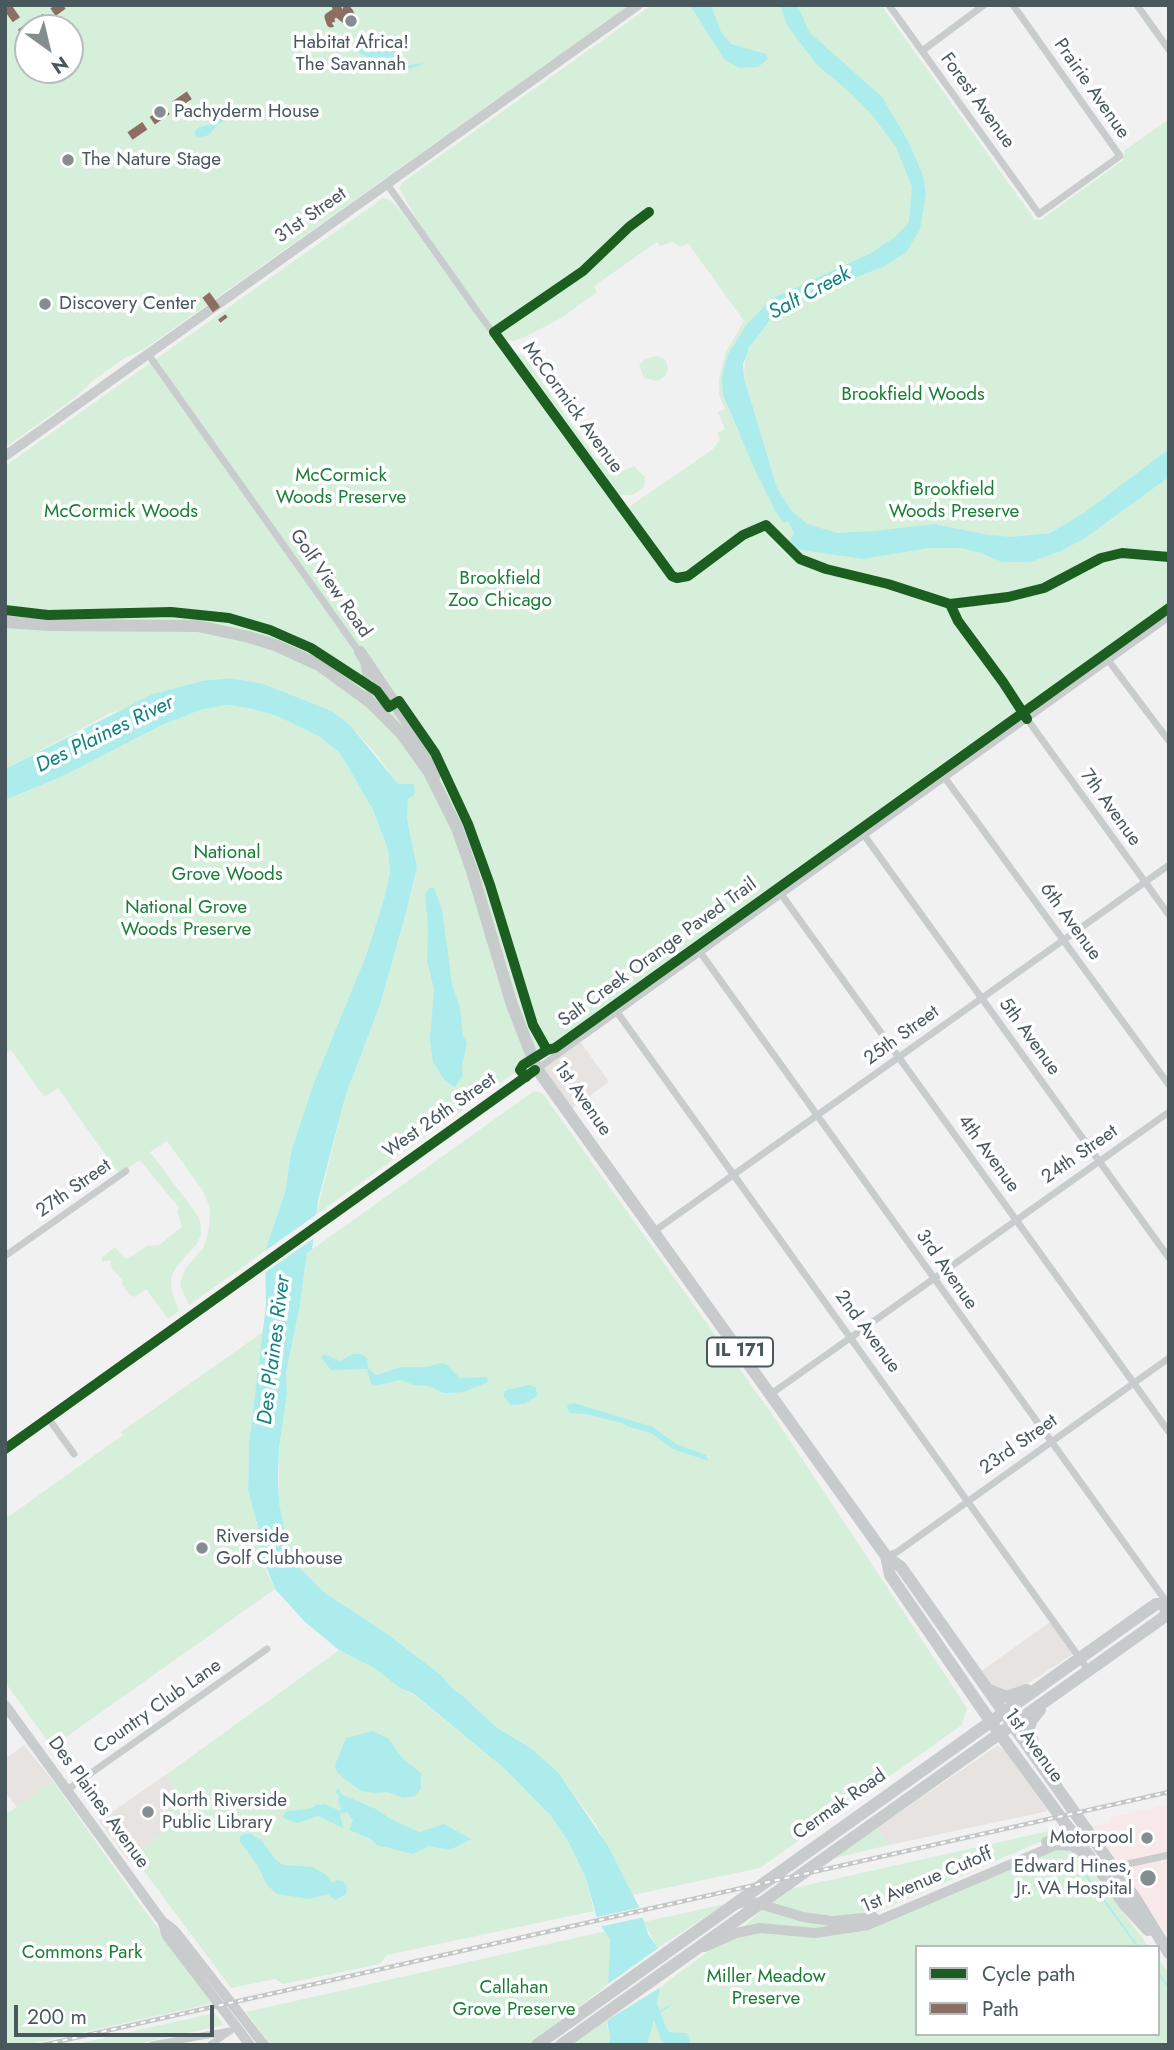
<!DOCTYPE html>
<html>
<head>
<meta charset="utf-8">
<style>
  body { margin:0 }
  #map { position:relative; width:1174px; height:2050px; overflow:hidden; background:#f2f1f1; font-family:Jost,sans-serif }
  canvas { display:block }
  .frame { position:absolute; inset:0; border:7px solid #48585d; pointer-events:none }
  .legend { position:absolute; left:915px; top:1945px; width:245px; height:91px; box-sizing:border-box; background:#fff; border:2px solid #b6bcbe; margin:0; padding:9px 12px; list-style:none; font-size:21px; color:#48585d }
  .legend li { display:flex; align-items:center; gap:14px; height:35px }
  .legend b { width:35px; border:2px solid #b6bcbe }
  .north { position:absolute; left:14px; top:14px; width:70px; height:70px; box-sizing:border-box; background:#fff; border:2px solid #b6bcbe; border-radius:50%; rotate:146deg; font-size:19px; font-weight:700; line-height:28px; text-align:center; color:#48585d }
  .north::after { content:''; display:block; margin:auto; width:24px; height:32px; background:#848e91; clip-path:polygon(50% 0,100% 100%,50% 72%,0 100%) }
  .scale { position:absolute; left:14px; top:2005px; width:200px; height:32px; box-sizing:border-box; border:4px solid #48585d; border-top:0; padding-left:9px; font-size:21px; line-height:24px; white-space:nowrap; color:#48585d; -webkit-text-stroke:5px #fff; paint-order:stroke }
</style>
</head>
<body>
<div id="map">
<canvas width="1174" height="2050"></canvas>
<div class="frame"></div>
<ul class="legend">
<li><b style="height:9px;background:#1b5e20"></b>Cycle path</li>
<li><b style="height:9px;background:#8d6e63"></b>Path</li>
</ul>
<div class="north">N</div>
<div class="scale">200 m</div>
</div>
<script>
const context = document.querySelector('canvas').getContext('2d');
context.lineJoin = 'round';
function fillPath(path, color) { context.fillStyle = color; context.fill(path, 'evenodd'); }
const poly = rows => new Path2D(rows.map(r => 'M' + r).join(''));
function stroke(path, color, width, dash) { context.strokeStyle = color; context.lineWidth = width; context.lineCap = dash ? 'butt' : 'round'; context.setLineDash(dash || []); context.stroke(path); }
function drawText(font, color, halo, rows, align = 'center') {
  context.font = font + ' Jost,sans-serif'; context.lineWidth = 7; context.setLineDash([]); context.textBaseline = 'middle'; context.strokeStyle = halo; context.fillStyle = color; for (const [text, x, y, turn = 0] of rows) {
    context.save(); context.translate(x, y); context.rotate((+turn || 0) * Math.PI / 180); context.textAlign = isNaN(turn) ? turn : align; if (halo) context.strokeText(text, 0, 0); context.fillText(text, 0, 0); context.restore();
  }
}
fillPath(poly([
  [579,1040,609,1082,568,1111,539,1070],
  [1053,1620,1076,1652,1018,1690,1010,1694,997,1691,980,1672],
  [24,1745,53,1781,17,1807,5,1791,5,1759],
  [997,1746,1004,1749,1048,1811,889,1845,878,1829,874,1830],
  [167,1774,174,1785,161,1835,127,1859,99,1821]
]), '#e6e3e0');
fillPath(poly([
  [1165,1805,1169,1810,1169,1937,1090,1827,1110,1823,1109,1818]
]), '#f7e9ea');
fillPath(poly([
  [5,5,630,5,143,350,125,358,95,379,77,396,5,448],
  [28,28,70,28,70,70,28,70],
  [652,5,881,5,1035,220,1041,220,1123,160,1125,150,1169,119,1169,612,553,1053,513,1074,316,1215,346,1094,380,1005,407,909,417,867,407,819,408,799,377,755,350,725,332,711,264,684,231,678,111,713,5,769,5,466,383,198,392,201,401,211,471,308,623,511,713,449,720,439,717,433,725,429,718,412,725,409,719,394,719,379,726,352,744,321,688,243,681,247,672,242,660,246,657,242,594,286,597,292,561,318,525,337,514,341,507,340,504,339,481,311,425,234,399,188,403,182],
  [747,325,756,338,745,356,744,378,755,419,738,432,723,395,728,354],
  [518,354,524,356,595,457,603,461,608,469,623,471,634,466,645,477,644,487,633,495,621,495,613,489,516,356],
  [657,356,666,360,668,368,665,376,658,381,644,378,639,365,645,359],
  [228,705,252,709,277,716,320,737,340,753,374,812,388,850,390,872,384,899,366,956,291,1152,285,1192,265,1251,189,1305,180,1286,181,1280,185,1269,204,1247,209,1228,210,1208,203,1191,167,1141,150,1152,199,1217,201,1227,201,1235,197,1244,177,1266,171,1278,172,1292,179,1311,168,1319,146,1289,135,1297,129,1294,122,1285,123,1281,112,1268,110,1260,103,1262,101,1258,115,1247,126,1259,147,1246,159,1245,182,1227,177,1211,179,1208,140,1160,119,1174,58,1088,44,1097,11,1050,5,1054,5,800,61,777,162,725,200,710],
  [534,1091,543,1094,779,1424,967,1708,962,1725,760,1868,633,1895,596,1825,559,1773,532,1749,496,1727,464,1697,452,1688,441,1675,386,1633,325,1593,300,1568,307,1564,301,1560,296,1561,286,1538,279,1502,279,1448,287,1394,285,1380,300,1305,307,1253],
  [263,1332,249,1443,248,1491,258,1527,267,1573,275,1589,52,1747,5,1682,5,1519,123,1435,121,1432],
  [339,1650,374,1668,400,1688,413,1694,506,1770,533,1797,551,1816,569,1843,586,1878,594,1911,387,1955,380,1964,283,1984,275,1979,231,1988,132,1855,161,1835,174,1785,167,1774],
  [53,1781,137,1900,214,2003,26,2045,5,2045,5,1815],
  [1062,1828,1063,1832,870,1915,813,1916,772,1902,790,1889],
  [878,1829,889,1845,831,1859,874,1830],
  [1053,1849,1071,1850,1084,1860,1149,1947,917,1947,917,2034,1158,2034,1158,1959,1169,1973,1169,2045,647,2045,660,1987,714,1947,747,1932,838,1934],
  [725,1904,658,1948,643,1922],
  [763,1909,824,1923,836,1929,743,1927],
  [606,1931,610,1939,609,1984,529,2045,270,2045,246,2012],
  [215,2013,224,2025,133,2045,72,2045],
  [606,2020,610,2039,608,2045,570,2045]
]), '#d6efdb');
fillPath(poly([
  [690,5,711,5,721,32,731,44,766,54,768,59,758,67,739,68,725,60],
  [780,5,797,5,810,33,882,97,908,141,923,175,926,194,920,229,907,251,885,266,805,297,794,303,770,320,749,348,743,364,744,378,777,488,791,510,807,524,837,533,874,531,934,524,989,535,1012,537,1050,533,1084,513,1169,449,1169,477,1085,538,1061,551,1030,562,1002,562,981,553,961,548,930,548,863,559,796,549,790,541,794,533,788,521,784,523,777,514,754,468,723,395,722,377,728,354,747,324,773,298,871,253,895,237,909,222,912,187,896,147,872,115,846,89,816,64,787,25],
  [357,43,360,47,367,47,375,51,381,43,391,43,396,51,396,58,401,66,425,63,408,70,394,69,386,57,372,59,359,53,355,45],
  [224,110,231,113,231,118,218,124,209,135,197,138,195,133,197,128,212,124,216,115],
  [231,678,264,684,332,711,350,725,398,784,414,784,415,794,408,799,407,819,417,867,407,909,380,1005,346,1094,318,1201,312,1250,307,1253,300,1305,286,1374,287,1394,279,1448,278,1475,279,1502,286,1538,296,1560,305,1557,308,1561,307,1564,300,1568,325,1593,386,1633,441,1675,452,1688,464,1697,496,1727,532,1749,559,1773,608,1846,639,1907,648,1934,658,1948,660,1987,657,2004,666,2027,669,2032,687,2033,691,2045,666,2045,661,2040,654,2020,647,2045,608,2045,610,2039,607,2020,610,1939,598,1922,586,1878,569,1843,551,1816,506,1770,414,1694,400,1688,374,1668,339,1650,305,1622,275,1589,261,1554,258,1527,248,1491,249,1443,266,1305,265,1251,285,1192,291,1152,314,1083,366,956,384,899,390,872,388,850,374,812,340,753,320,737,277,716,252,709,228,705,200,710,162,725,61,777,5,800,5,769,153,694,202,681],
  [430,888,434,888,442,909,452,984,460,1008,463,1035,467,1043,462,1067,463,1075,455,1087,445,1081,433,1062,430,1039,434,989,427,961,428,927,425,894],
  [324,1354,340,1361,353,1354,361,1354,367,1358,368,1368,376,1375,402,1367,427,1367,441,1363,446,1364,460,1378,487,1377,488,1382,464,1392,451,1393,444,1393,428,1386,414,1385,400,1380,375,1386,371,1384,367,1369,331,1370,321,1357],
  [530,1385,536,1388,537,1396,524,1404,511,1405,504,1397,504,1392,507,1390],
  [574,1403,653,1427,676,1444,706,1455,708,1461,673,1449,651,1433,629,1427,622,1423,586,1414,569,1413,567,1405],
  [372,1731,388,1738,403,1759,421,1773,421,1788,415,1796,404,1798,387,1792,375,1793,361,1791,337,1773,335,1765,346,1738],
  [338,1788,341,1794,376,1809,389,1818,419,1832,444,1824,471,1839,450,1850,429,1846,413,1854,377,1845,371,1839,349,1830,353,1820,347,1812,340,1814,343,1828,318,1816,298,1823,285,1819,283,1816,287,1811,309,1809,316,1805,325,1804,340,1811,342,1808,338,1802,339,1795,335,1792],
  [244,1834,251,1834,261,1840,276,1860,283,1865,313,1867,325,1874,332,1883,336,1880,343,1881,347,1886,346,1894,335,1900,328,1894,310,1899,277,1894,267,1885,256,1863,240,1842,240,1836]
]), '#adecec');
fillPath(poly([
  [320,1212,317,1236,263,1274,262,1253],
  [642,1907,645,1917,598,1927,593,1918],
  [661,1946,664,1985,606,2021,605,1986]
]), '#f2f1f1');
stroke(poly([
  [1083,1871,1138,1947],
  [1158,1973,1169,1988],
  [661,2011,669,2006]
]), '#adecec', 2);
stroke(poly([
  [889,5,1039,214,1120,156,1013,5],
  [1137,5,1169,50],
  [922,51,984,5],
  [387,184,477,311,622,505],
  [148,354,360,653],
  [1108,660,1169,741],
  [364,664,371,703],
  [1027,719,1169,915],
  [945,778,1169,1085],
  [864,835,1169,1258],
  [781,894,1169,1432],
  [700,952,1168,1604],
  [617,1012,1089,1671],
  [537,1069,1169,617],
  [653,1232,1169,865],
  [5,1256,126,1171],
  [771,1394,1169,1112],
  [48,1418,74,1454],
  [887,1556,897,1552,1169,1358],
  [67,1790,267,1649],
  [1114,1867,1169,1855],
  [152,2045,230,2031],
  [210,2045,227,2033]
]), '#c8cccd', 7);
stroke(poly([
  [5,456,638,5],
  [5,1449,537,1069],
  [5,1705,162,1921,167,1936,250,2045],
  [1046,1842,1065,1835,1094,1839],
  [736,1904,750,1901,803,1917,832,1921,874,1917],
  [162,1921,175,1931,264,2045],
  [705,1947,736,1933,760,1928,815,1933,868,1925,1056,1845,1072,1846,1088,1856]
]), '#c8cccd', 10);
stroke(poly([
  [5,622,50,625,198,626,249,637,275,645,319,665,371,703,401,733,429,772,457,828,472,871,512,1005,537,1069,886,1556,901,1567,1135,1898,1169,1953],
  [360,652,430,756,435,775],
  [886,1556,890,1575,991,1722,1125,1905,1148,1930],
  [988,1690,1007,1697,1027,1690],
  [1034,1746,1029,1729,1031,1721,1040,1710],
  [537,2045,1156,1604,1168,1604],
  [561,2045,1164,1617,1169,1604]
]), '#c7cbcc', 12);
const rail = poly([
  [43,2045,1169,1792]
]);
stroke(rail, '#c4c6c8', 4.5);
stroke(rail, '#fff', 2, [5]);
stroke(poly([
  [6,5,25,32,28,30],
  [336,5,339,14,350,23,353,19,347,10,350,7],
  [338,11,329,17,331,23,349,12],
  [31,28,63,5],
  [403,71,404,65],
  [130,136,194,92],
  [206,295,224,320]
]), '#8d6e63', 9, [18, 9]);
stroke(poly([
  [649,212,629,227,583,271,494,332,672,576,677,578,688,576,743,535,766,525,800,559,826,569,888,584,950,604,1008,597,1044,588,1101,558,1122,553,1169,557],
  [950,604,958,621,1003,682,1027,719],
  [5,610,48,615,171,612,229,618,270,630,311,648,377,691,389,707,399,701,435,753,468,824,490,885,533,1025,547,1050],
  [526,1077,520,1070,523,1065,547,1050,555,1048,1169,608],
  [5,1449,535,1070]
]), '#1b5e20', 10);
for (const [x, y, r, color] of [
  [351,21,7,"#848e91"],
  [160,112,7,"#848e91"],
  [68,160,7,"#848e91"],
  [45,304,7,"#848e91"],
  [202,1548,7,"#848e91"],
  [148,1812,7,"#848e91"],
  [1147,1838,7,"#848e91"],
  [1148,1878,9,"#848e91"]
]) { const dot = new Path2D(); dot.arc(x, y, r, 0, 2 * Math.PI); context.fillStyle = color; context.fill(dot); stroke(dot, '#fff', 2.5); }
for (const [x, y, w] of [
  [740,1352,66]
]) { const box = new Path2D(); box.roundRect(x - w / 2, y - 14.5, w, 29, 5); context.fillStyle = '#fff'; context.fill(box); stroke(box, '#48585d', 2); }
drawText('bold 18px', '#48585d', null, [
  ["IL 171",740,1352]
]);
drawText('19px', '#48585d', '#fff', [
  ["Habitat Africa!",351,43,"center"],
  ["The Savannah",351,65,"center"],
  ["Pachyderm House",174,112],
  ["The Nature Stage",82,160],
  ["Discovery Center",59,304],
  ["Riverside",216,1537],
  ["Golf Clubhouse",216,1559],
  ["North Riverside",162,1801],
  ["Public Library",162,1823],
  ["Motorpool",1133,1838,"right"],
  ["Edward Hines,",1132,1867,"right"],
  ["Jr. VA Hospital",1132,1889,"right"]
], 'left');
drawText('19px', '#48585d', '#fff', [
  ["Prairie Avenue",1091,89,55],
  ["Forest Avenue",977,101,54],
  ["31st Street",311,216,-35],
  ["McCormick Avenue",572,408,54],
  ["Golf View Road",330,584,55],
  ["7th Avenue",1110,808,54],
  ["6th Avenue",1070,922,54],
  ["Salt Creek Orange Paved Trail",658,953,-36],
  ["25th Street",902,1036,-36],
  ["5th Avenue",1029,1037,54],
  ["1st Avenue",582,1099,55],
  ["West 26th Street",440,1116,-35],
  ["4th Avenue",988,1154,54],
  ["24th Street",1080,1155,-35],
  ["27th Street",74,1189,-35],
  ["3rd Avenue",946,1270,55],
  ["2nd Avenue",867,1332,54],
  ["23rd Street",1019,1445,-35],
  ["Country Club Lane",158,1707,-35],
  ["1st Avenue",1033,1746,54],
  ["Des Plaines Avenue",98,1803,54],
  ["Cermak Road",840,1805,-35],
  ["1st Avenue Cutoff",927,1881,-23]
]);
drawText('19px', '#1a7e37', '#fff', [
  ["Brookfield Woods",913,395],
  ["McCormick",341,476],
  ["Woods Preserve",341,498],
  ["Brookfield",954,490],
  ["Woods Preserve",954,512],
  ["McCormick Woods",121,512],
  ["Brookfield",500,579],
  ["Zoo Chicago",500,601],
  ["National",227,853],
  ["Grove Woods",227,875],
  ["National Grove",186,908],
  ["Woods Preserve",186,930],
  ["Commons Park",82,1953],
  ["Miller Meadow",766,1977],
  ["Preserve",766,1999],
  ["Callahan",514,1988],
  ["Grove Preserve",514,2010]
]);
drawText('italic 21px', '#108283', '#fff', [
  ["Salt Creek",810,294,-28],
  ["Des Plaines River",105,735,-26],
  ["Des Plaines River",275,1350,-83]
]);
</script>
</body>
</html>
